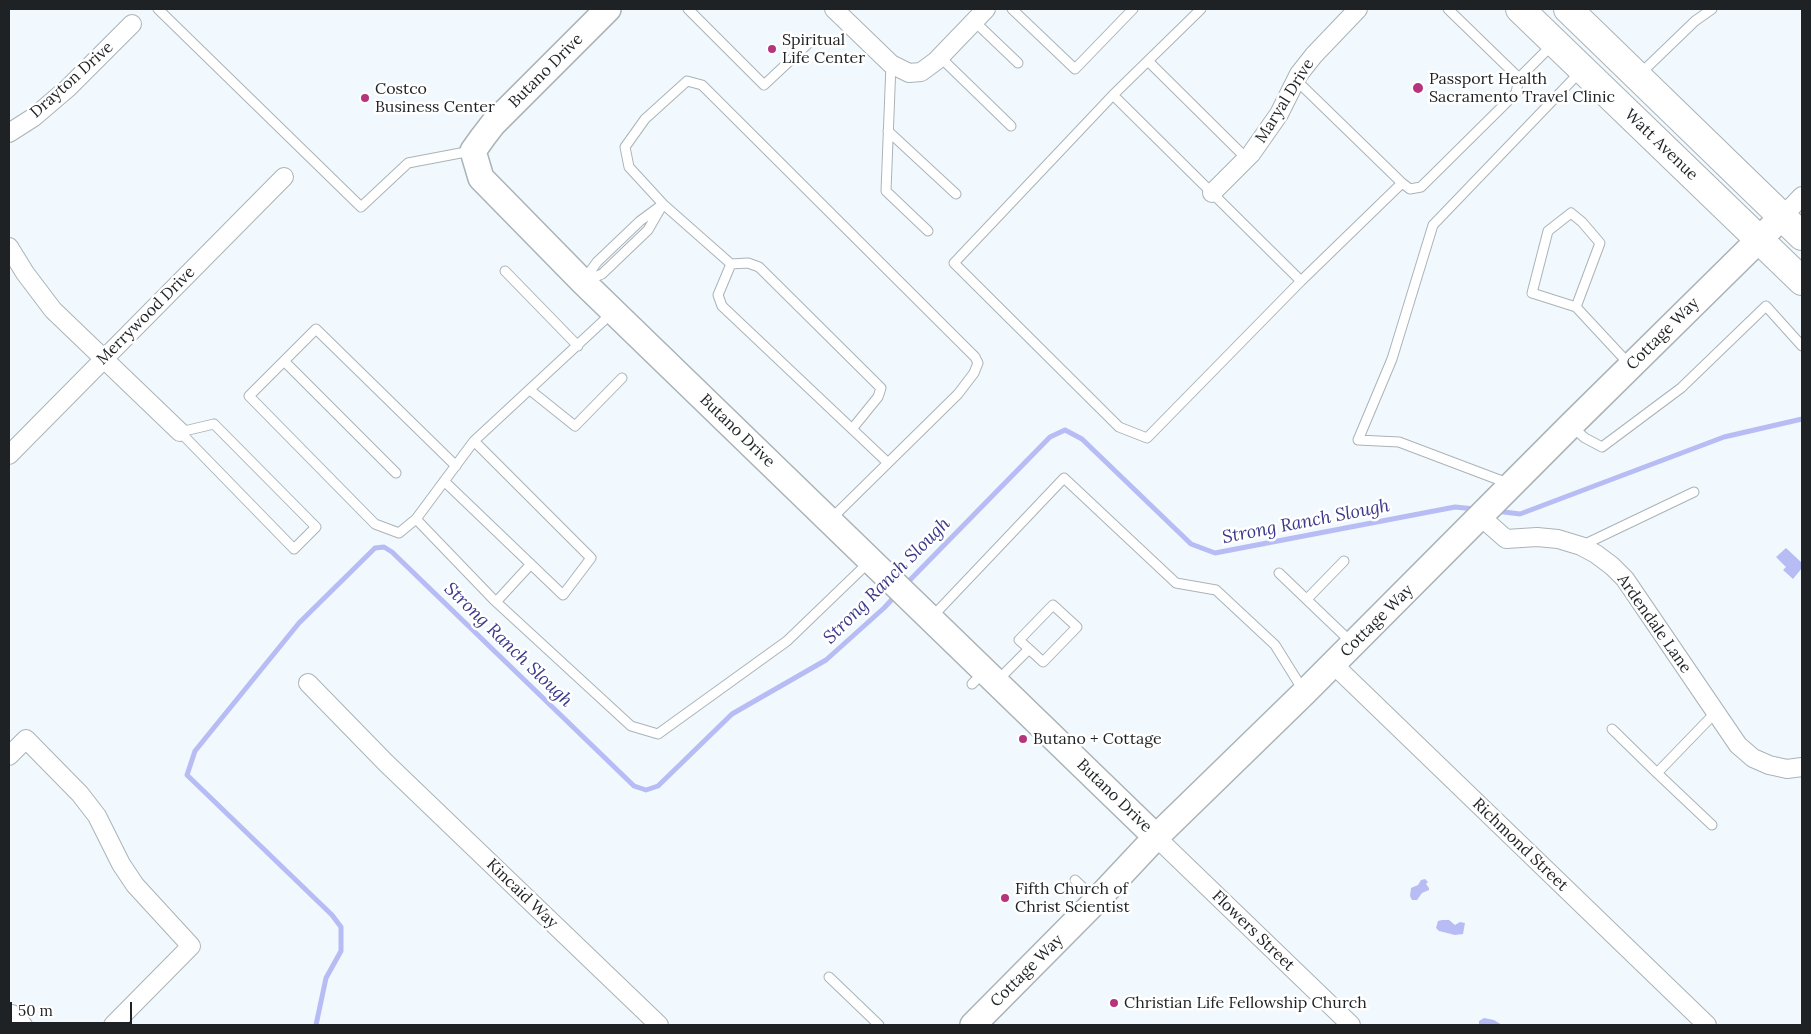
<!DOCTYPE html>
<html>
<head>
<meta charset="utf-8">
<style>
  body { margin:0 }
  #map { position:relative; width:1811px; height:1034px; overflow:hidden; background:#f1f9fe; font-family:Lora,serif }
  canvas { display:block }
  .frame { position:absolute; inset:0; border:10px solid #1f2224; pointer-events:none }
  .scale { position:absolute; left:10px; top:1002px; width:122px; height:22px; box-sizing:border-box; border:2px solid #1f2224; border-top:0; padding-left:6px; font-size:15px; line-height:18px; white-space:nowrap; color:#1f2224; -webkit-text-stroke:4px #fff; paint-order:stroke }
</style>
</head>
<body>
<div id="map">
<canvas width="1811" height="1034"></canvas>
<div class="frame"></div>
<div class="scale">50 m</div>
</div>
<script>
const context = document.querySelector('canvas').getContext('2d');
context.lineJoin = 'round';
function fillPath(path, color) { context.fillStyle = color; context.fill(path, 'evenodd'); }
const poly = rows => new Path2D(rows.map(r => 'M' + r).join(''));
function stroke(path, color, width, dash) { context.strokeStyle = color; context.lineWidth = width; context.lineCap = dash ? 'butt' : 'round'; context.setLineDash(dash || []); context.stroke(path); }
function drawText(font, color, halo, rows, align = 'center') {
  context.font = font + ' Lora,serif'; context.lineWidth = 5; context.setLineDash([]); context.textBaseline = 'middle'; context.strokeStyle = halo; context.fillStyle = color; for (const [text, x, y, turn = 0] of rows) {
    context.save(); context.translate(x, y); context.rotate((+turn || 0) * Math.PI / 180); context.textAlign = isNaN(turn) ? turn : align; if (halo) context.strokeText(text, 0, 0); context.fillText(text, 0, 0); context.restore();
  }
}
fillPath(poly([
  [1786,548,1802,563,1802,568,1793,579,1783,570,1786,567,1776,557],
  [1425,879,1428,882,1426,884,1429,888,1429,890,1422,893,1417,900,1412,900,1410,896,1411,888,1418,885,1421,880],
  [1442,920,1449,920,1455,925,1460,922,1465,923,1463,934,1455,935,1439,931,1436,928,1438,921],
  [1484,1018,1494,1020,1502,1025,1479,1025,1479,1021]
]), '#b7bcf5');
stroke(poly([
  [1496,511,1520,514,1724,437,1802,419],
  [906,584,1050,437,1065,430,1082,439,1191,544,1215,553,1455,507,1475,509],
  [316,1025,326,978,341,951,341,927,332,915,187,775,195,751,299,623,375,548,384,547,392,552,634,786,646,790,658,786,732,714,826,660,884,608,897,594]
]), '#b7bcf5', 5);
const lane = poly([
  [158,9,361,207,408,163,471,151],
  [688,9,764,85,812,40],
  [1012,9,1075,69,1133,9],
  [1201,9,1113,95,954,263,1119,427,1147,438,1301,281],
  [1448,9,1519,78,1553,44],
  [974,21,1018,63],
  [940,57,1011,126],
  [1148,61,1247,159],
  [891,64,886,191,928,231],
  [1640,74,1695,21,1712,9],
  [1296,80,1402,183,1410,189,1421,187,1516,93,1519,78],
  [1113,95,1301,281,1402,183],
  [888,131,956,194],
  [731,264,718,295,722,306,887,462],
  [505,271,578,346],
  [584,280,597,262,640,221,659,207],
  [585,281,602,274,648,230,663,204],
  [1576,307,1600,243,1582,222,1571,213,1548,231,1532,293,1576,307,1629,364],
  [613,312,474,441,416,519,494,600,631,726,658,734,787,641,869,562],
  [284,361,396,473],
  [530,390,575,426,622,378],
  [214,424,316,527,294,549,180,432,214,424],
  [1571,426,1585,438,1602,447,1681,388,1766,306,1802,346],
  [444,481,563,595,591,558,474,441],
  [1510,484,1399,442,1358,440,1392,359,1433,225,1580,72],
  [416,519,399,533,375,524,249,396,316,329,456,466],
  [831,519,958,394,974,373,978,363,975,357,702,85,687,81,645,119,625,147,629,167,663,204,731,264,748,263,759,267,881,388,878,397,852,429],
  [1581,546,1694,492],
  [1279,573,1351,642],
  [1307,599,1344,561],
  [496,602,531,564],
  [932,617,1064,478,1176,583,1216,590,1275,645,1303,690],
  [998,680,1029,649,1019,640,1053,605,1077,627,1043,662,1029,649],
  [972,684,984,672],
  [1612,729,1657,773,1716,712],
  [1657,773,1712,825],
  [1075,880,1096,900],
  [829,977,879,1025]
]);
const street = poly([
  [834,9,891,64,909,73,921,72,936,61,986,9],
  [9,133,34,117,68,88,132,24],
  [1212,193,1251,154,1279,114,1299,74,1314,55,1358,9],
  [1782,217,1802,196],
  [9,247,25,273,53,310,180,432],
  [9,455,284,177],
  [1481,517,1506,539,1537,537,1558,539,1581,546,1596,554,1612,566,1625,579,1738,745,1753,758,1769,765,1787,769,1802,767],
  [1333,664,1707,1025],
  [308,683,386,763,659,1025],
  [9,756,26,739,80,794,97,816,121,864,135,885,191,946,113,1025],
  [1156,837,1351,1025],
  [12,1014,23,1025]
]);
const secondary = poly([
  [608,9,493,124,483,137,473,151,481,178,583,282,1156,837],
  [973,1025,1096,901,1156,837,1304,693,1571,425,1782,217]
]);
const primary = poly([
  [1520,9,1802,281],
  [1568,9,1802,236]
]);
stroke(lane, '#abb3b7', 11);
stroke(street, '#abb3b7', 20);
stroke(secondary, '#abb3b7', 28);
stroke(primary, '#abb3b7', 30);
stroke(lane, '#fff', 9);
stroke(street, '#fff', 18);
stroke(secondary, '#fff', 25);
stroke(primary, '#fff', 28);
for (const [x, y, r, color] of [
  [772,49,5,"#b6347d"],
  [1418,88,6,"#b6347d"],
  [365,98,5,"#b6347d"],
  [1023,739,5,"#b6347d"],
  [1005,898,5,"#b6347d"],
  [1114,1003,5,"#b6347d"]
]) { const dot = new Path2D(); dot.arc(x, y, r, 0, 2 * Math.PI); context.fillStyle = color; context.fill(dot); stroke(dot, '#fff', 2); }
drawText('16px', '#1f2224', '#fff', [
  ["Spiritual",782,40],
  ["Life Center",782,58],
  ["Passport Health",1429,79],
  ["Sacramento Travel Clinic",1429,97],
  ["Costco",375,89],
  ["Business Center",375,107],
  ["Butano + Cottage",1033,739],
  ["Fifth Church of",1015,889],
  ["Christ Scientist",1015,907],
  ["Christian Life Fellowship Church",1124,1003]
], 'left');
drawText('16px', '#1f2224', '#fff', [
  ["Butano Drive",546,71,-45],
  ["Drayton Drive",72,80,-42],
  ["Maryal Drive",1285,101,-58],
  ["Watt Avenue",1661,145,44],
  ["Merrywood Drive",146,316,-45],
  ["Cottage Way",1663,334,-45],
  ["Butano Drive",737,431,44],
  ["Cottage Way",1377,621,-45],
  ["Ardendale Lane",1654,624,55],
  ["Butano Drive",1114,796,44],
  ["Richmond Street",1520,845,44],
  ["Kincaid Way",522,894,44],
  ["Flowers Street",1253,931,44],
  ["Cottage Way",1027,971,-45]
]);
drawText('italic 18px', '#3b3889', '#fff', [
  ["Strong Ranch Slough",1306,522,-11],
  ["Strong Ranch Slough",887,581,-45],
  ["Strong Ranch Slough",508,645,44]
]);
</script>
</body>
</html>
